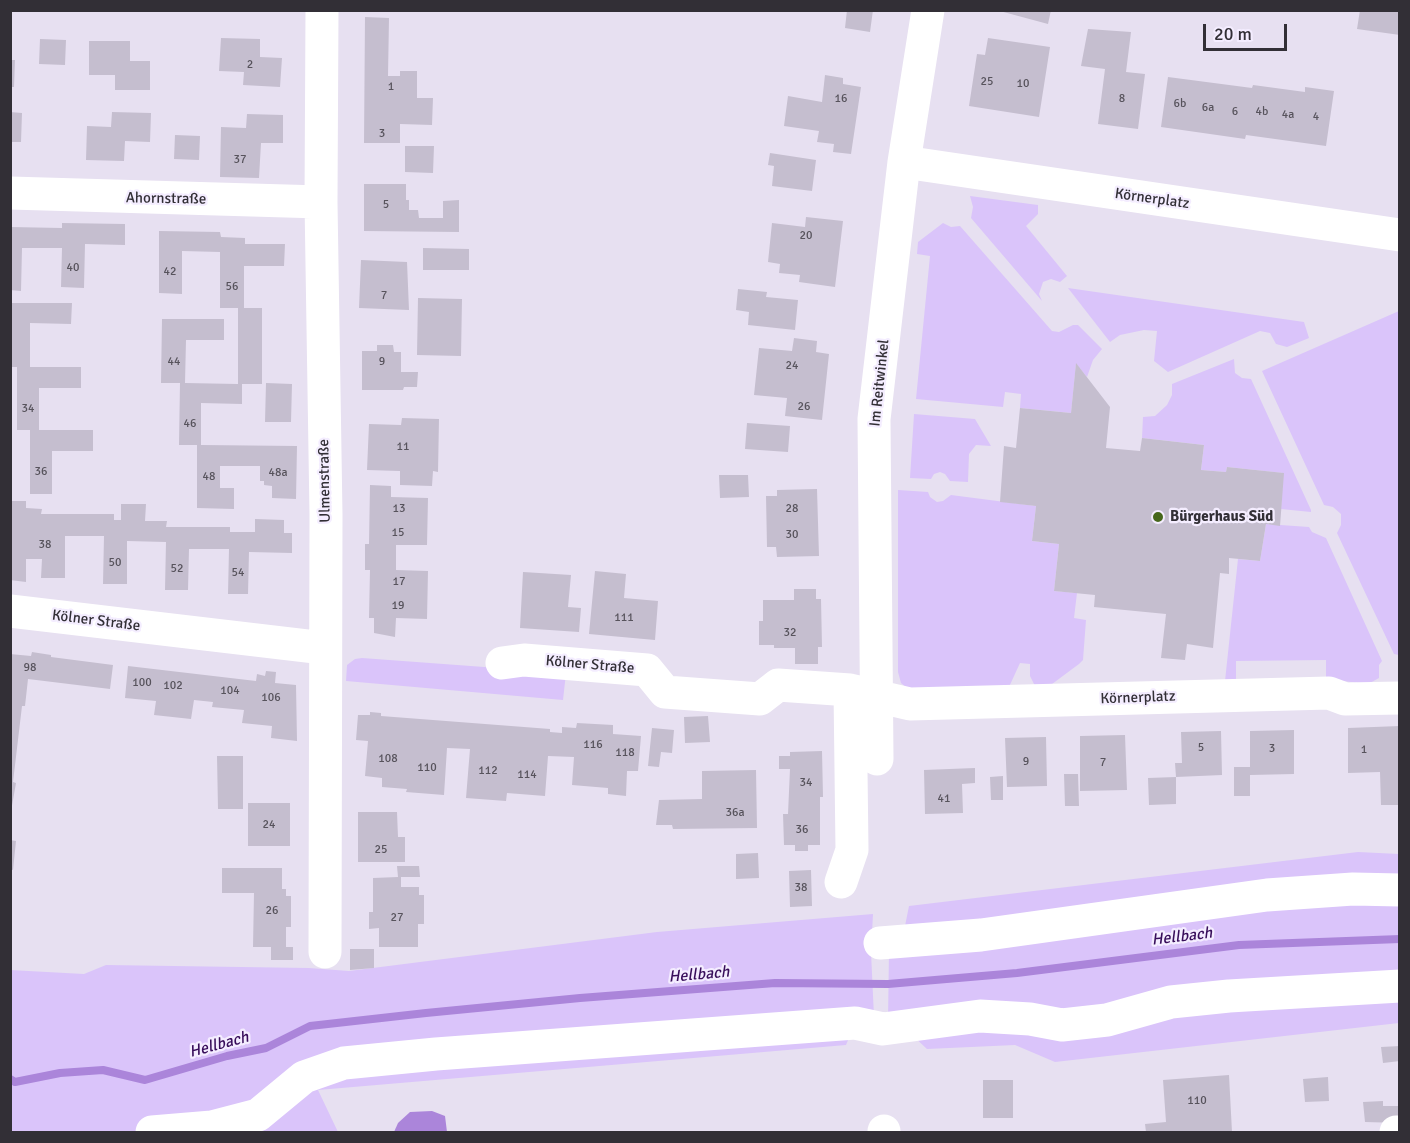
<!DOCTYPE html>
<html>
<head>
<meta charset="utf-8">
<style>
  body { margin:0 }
  #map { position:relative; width:1410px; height:1143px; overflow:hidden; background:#e7e0f1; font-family:Signika,sans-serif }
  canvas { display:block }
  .frame { position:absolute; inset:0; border:12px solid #322f36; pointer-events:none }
  .scale { position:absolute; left:1203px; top:24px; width:84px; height:27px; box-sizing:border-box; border:3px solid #322f36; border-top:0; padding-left:8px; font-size:18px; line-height:21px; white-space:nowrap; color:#322f36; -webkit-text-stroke:4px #f4edff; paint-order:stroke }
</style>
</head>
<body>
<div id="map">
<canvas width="1410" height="1143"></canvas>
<div class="frame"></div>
<div class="scale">20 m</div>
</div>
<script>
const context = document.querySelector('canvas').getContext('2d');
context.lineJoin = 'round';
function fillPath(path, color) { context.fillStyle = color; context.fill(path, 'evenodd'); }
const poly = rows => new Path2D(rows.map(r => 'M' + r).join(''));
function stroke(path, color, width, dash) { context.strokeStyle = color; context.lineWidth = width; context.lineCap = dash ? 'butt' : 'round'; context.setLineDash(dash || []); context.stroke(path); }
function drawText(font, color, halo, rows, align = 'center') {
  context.font = font + ' Signika,sans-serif'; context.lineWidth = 4.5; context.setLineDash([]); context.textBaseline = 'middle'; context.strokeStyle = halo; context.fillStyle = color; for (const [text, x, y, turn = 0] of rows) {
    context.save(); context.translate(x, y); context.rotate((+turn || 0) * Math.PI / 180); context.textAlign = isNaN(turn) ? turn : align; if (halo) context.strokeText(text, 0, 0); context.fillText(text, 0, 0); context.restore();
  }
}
fillPath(poly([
  [970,196,1038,205,1038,214,1026,226,1067,276,1060,282,1051,279,1043,282,1039,294,1042,301,971,218,973,207],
  [943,223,951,227,960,226,1052,331,1059,332,1073,325,1078,325,1102,349,1093,360,1087,377,1076,364,1071,413,1020,408,1021,394,1005,392,1003,407,916,399,930,256,917,254,918,242],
  [1068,288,1304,322,1309,338,1287,347,1276,344,1270,333,1260,331,1168,372,1154,361,1157,331,1144,330,1120,335,1110,342],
  [1399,311,1399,655,1394,654,1337,533,1341,525,1341,514,1333,507,1324,505,1262,371],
  [1234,359,1235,373,1242,378,1251,379,1311,510,1311,512,1281,509,1283,473,1227,467,1226,472,1201,470,1204,445,1142,438,1143,417,1155,416,1167,405,1172,395,1172,384],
  [914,414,975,419,991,446,976,445,969,454,968,482,950,481,945,474,940,472,934,474,931,479,910,478],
  [898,490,928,492,930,497,937,502,943,501,951,495,1036,506,1032,541,1059,544,1054,591,1077,593,1074,618,1086,620,1083,660,1079,664,1048,687,1035,686,1030,676,1030,664,1020,663,1009,687,908,689,901,683,898,672],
  [1266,524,1309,527,1312,532,1326,538,1382,661,1379,665,1379,678,1368,684,1326,679,1326,660,1236,661,1236,681,1225,681,1238,559,1260,561],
  [362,658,566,673,563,700,346,681,347,665,355,659],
  [1358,852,1399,854,1399,1023,1055,1062,1015,1045,927,1049,911,1034,888,1021,889,951,904,931,909,906],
  [873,914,871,952,874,1017,855,1023,846,1045,318,1090,338,1132,11,1132,10,970,84,974,106,965,309,968,349,971,657,932]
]), '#dac4fa');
fillPath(poly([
  [432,1111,445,1116,447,1132,394,1132,398,1123,410,1112]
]), '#ab85da');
stroke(poly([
  [10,1079,15,1082,60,1073,103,1070,145,1080,227,1056,266,1048,310,1026,426,1013,580,998,775,983,888,984,1017,973,1239,945,1400,939]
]), '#ab85da', 8);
fillPath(poly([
  [847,10,873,10,870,32,845,28],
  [996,10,1051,10,1048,24],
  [1360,10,1400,10,1400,35,1357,29],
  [365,17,389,18,388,76,400,76,400,71,417,71,417,98,433,98,432,125,400,124,400,143,364,143],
  [1088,29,1131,32,1126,72,1145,74,1138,129,1098,124,1105,69,1081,66],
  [221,38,260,39,260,57,282,58,280,87,243,85,244,72,219,71],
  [988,38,1050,47,1039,117,969,106,977,54,985,55],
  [40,39,66,40,65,65,39,64],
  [89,41,130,41,130,61,150,61,150,90,115,90,115,75,89,75],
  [10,60,15,60,14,87,10,87],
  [825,75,843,78,843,84,861,87,851,154,833,152,834,144,817,142,819,131,784,126,788,96,822,102],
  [1168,77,1252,88,1253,85,1305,92,1305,87,1334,91,1326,146,1246,135,1245,139,1161,127],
  [10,112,22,113,21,142,10,142],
  [112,112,151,113,150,142,125,141,124,161,86,160,87,126,111,127],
  [247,114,283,115,283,143,261,143,259,178,220,177,221,127,246,128],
  [175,135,200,136,199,160,174,159],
  [405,146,434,146,433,173,405,172],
  [770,153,816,160,812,191,772,186,774,166,768,165],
  [364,184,406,184,406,200,409,200,409,210,418,210,419,218,443,218,443,201,459,200,459,232,364,231],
  [806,217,843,221,835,287,799,282,800,275,779,273,780,264,768,262,772,223,805,227],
  [62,223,125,224,125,245,85,244,84,288,61,287,62,248,22,248,21,291,10,290,10,227,62,228],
  [159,231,220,232,221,237,245,238,245,244,285,244,284,266,244,266,244,308,262,308,262,384,242,384,242,404,201,403,201,445,297,446,296,499,272,498,272,486,264,485,264,481,260,481,260,466,220,466,220,488,234,488,234,509,197,508,197,445,179,445,180,383,161,383,162,319,224,319,224,340,186,340,185,383,238,384,238,308,220,308,220,252,182,251,182,294,159,293],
  [423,248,469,249,469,270,423,270],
  [361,260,407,262,409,310,359,308],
  [738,289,767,292,766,297,798,300,795,330,748,325,749,312,736,310],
  [418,298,462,299,461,356,417,355],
  [10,303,72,303,71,324,30,323,30,367,81,367,81,388,39,388,39,430,93,430,93,451,52,451,52,494,30,494,30,430,17,430,17,367,10,367],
  [794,338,817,341,816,352,829,354,822,420,785,416,787,398,754,395,759,348,792,351],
  [377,345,393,345,394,352,401,352,401,372,418,372,417,387,404,387,403,390,362,390,362,351,377,351],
  [1076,363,1110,407,1106,448,1140,451,1142,438,1204,445,1201,470,1226,472,1227,467,1284,473,1280,526,1266,524,1260,561,1229,558,1229,574,1220,573,1213,648,1187,644,1185,660,1161,658,1166,614,1094,607,1095,595,1054,591,1059,544,1032,541,1036,506,1000,502,1004,446,1016,448,1020,408,1071,413],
  [266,383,292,384,291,422,265,422],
  [402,418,439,419,438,472,433,471,432,486,400,485,400,471,367,470,369,424,401,425],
  [747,423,790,426,788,452,745,449],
  [719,475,748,475,749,497,720,498],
  [370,485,391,486,391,497,428,498,427,545,396,545,396,570,428,571,427,619,396,618,395,637,374,633,374,618,369,618,370,570,365,570,365,544,369,544],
  [817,489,819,556,777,557,776,547,767,547,766,496,777,496,777,490],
  [10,501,26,501,26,508,42,509,41,514,114,514,114,520,121,520,121,504,146,504,145,521,167,521,166,527,230,527,230,532,255,532,255,519,284,520,284,533,292,533,292,553,249,552,248,594,228,594,229,549,189,549,188,590,165,590,166,542,127,541,127,584,103,584,104,536,65,536,65,578,41,578,42,559,26,559,26,582,10,580],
  [595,571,626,574,624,598,658,601,655,640,589,634],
  [523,572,571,575,568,607,581,608,579,632,520,628],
  [794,589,816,589,816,599,821,599,822,647,818,647,818,664,795,664,795,648,774,648,774,645,759,645,759,621,763,621,763,600,794,600],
  [32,652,51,655,51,657,113,665,110,689,28,679,25,706,22,706,13,782,16,783,10,817,10,654,31,656],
  [128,666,256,681,257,674,265,676,266,671,276,672,275,683,296,685,297,741,271,738,272,726,242,723,244,710,212,707,213,702,194,700,191,719,154,715,156,701,125,698],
  [370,712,381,713,381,716,550,729,550,732,562,733,562,727,576,728,577,723,613,725,613,734,641,736,638,771,627,771,626,796,608,794,608,788,572,785,574,757,548,756,545,796,507,793,506,801,466,798,470,749,447,748,444,795,406,792,407,789,382,787,382,778,365,776,368,741,356,740,358,715,370,715],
  [708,716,710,742,685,743,684,717],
  [1400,726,1400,805,1381,805,1380,772,1348,773,1348,728],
  [652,728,674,730,672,753,661,752,659,767,648,766],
  [1294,730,1294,774,1250,775,1250,796,1234,796,1234,767,1250,767,1250,731],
  [1221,731,1222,775,1176,777,1176,804,1149,805,1148,778,1176,777,1175,763,1182,763,1181,732],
  [1125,735,1127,790,1080,791,1080,736],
  [1046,737,1047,786,1007,787,1005,738],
  [822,751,823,797,820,797,820,845,808,845,808,851,795,851,795,845,784,845,783,814,788,814,790,769,779,769,779,756,790,756,790,752],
  [217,756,243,756,243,809,218,809],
  [975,768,975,783,962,784,963,813,925,814,924,770],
  [756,770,757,828,673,829,672,825,656,825,659,800,702,799,702,771],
  [1064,774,1078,774,1079,806,1065,806],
  [1003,776,1003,800,991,800,990,777],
  [248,803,290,803,290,846,248,846],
  [358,812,397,812,398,837,405,837,405,862,358,862],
  [10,840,16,841,13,870,10,869],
  [758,853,759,878,736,879,736,854],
  [397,866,419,866,420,877,401,877,401,887,419,887,419,895,424,895,424,924,418,924,418,947,379,947,379,928,369,929,369,912,373,912,373,878,398,877],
  [222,868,282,868,282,889,286,889,286,896,291,896,291,927,286,927,286,947,293,947,293,960,271,960,271,947,253,947,254,893,222,893],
  [811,870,812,906,790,907,789,871],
  [350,949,374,949,374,968,350,970],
  [1400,1046,1400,1061,1383,1063,1381,1047],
  [1229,1075,1232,1132,1146,1132,1145,1124,1166,1122,1163,1080],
  [1328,1077,1329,1101,1305,1102,1303,1079],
  [983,1080,1013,1080,1013,1118,983,1118],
  [1383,1101,1383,1106,1400,1106,1400,1123,1365,1122,1363,1102]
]), '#c5becf');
stroke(poly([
  [322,10,321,202,326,515,325,952],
  [904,162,1400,235],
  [10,193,321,202],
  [10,611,324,648],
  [502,663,524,660,647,670,665,692,760,699,778,685,850,690,910,704,1329,693,1345,699,1400,698],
  [877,759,874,419,904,162,928,10],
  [841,882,852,850,850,690],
  [880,943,981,935,1267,895,1353,889,1400,890],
  [884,1131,884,1132],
  [152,1132,212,1127,258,1115,304,1077,344,1063,436,1054,855,1023,883,1029,980,1016,1030,1019,1062,1025,1107,1020,1171,1002,1229,996,1400,986],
  [1396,1132,1400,1132]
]), '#fff', 33);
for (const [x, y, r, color] of [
  [1158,517,6,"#47671c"]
]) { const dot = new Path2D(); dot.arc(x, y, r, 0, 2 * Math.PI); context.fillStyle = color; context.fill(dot); stroke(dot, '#f4edff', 2); }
drawText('12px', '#57535c', null, [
  ["2",250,65],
  ["25",987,82],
  ["10",1023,84],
  ["1",391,87],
  ["16",841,99],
  ["8",1122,99],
  ["6b",1180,104],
  ["6a",1208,108],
  ["6",1235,112],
  ["4b",1262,112],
  ["4a",1288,115],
  ["4",1316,117],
  ["3",382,134],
  ["37",240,160],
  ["5",386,205],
  ["20",806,236],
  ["40",73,268],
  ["42",170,272],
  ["56",232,287],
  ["7",384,296],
  ["44",174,362],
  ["9",382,362],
  ["24",792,366],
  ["26",804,407],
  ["34",28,409],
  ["46",190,424],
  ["11",403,447],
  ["36",41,472],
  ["48a",278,473],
  ["48",209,477],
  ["13",399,509],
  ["28",792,509],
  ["15",398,533],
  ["30",792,535],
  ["38",45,545],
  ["50",115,563],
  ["52",177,569],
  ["54",238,573],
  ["17",399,582],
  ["19",398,606],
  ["111",624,618],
  ["32",790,633],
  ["98",30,668],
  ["100",142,683],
  ["102",173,686],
  ["104",230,691],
  ["106",271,698],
  ["116",593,745],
  ["5",1201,748],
  ["3",1272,749],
  ["1",1364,750],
  ["118",625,753],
  ["108",388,759],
  ["9",1026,762],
  ["7",1103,763],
  ["110",427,768],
  ["112",488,771],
  ["114",527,775],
  ["34",806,783],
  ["41",944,799],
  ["36a",735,813],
  ["24",269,825],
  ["36",802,830],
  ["25",381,850],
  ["38",801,888],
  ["26",272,911],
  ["27",397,918],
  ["110",1197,1101]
]);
drawText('15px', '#322f36', '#f4edff', [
  ["Ahornstraße",166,199,1],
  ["Körnerplatz",1152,199,8],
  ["Im Reitwinkel",880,383,-84],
  ["Ulmenstraße",325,481,-91],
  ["Kölner Straße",96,621,7],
  ["Kölner Straße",590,665,5],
  ["Körnerplatz",1138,698,-2]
]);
drawText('bold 15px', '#322f36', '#f4edff', [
  ["Bürgerhaus Süd",1170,517]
], 'left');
drawText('italic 16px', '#380e5b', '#f4edff', [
  ["Hellbach",1182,937,-7],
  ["Hellbach",699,975,-5],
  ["Hellbach",219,1045,-15]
]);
</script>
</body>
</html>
